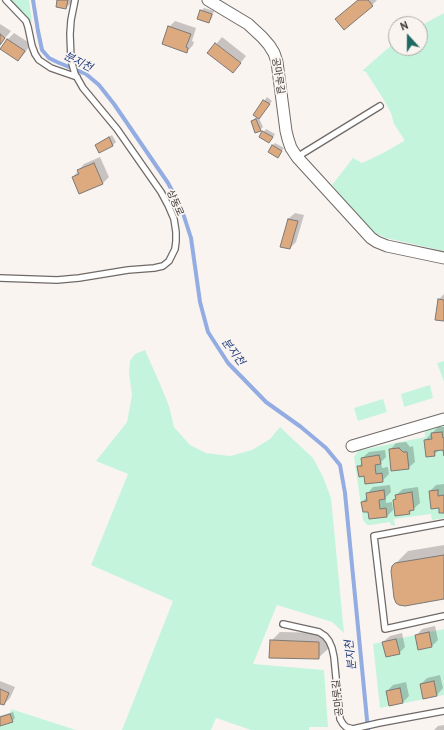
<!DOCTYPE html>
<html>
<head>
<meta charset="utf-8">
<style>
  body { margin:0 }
  #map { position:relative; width:444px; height:730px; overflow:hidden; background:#faf4f1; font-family:"PT Sans",sans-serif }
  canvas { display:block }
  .north { position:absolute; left:388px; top:16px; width:40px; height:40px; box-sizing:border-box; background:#faf4f1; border:1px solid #aea9a7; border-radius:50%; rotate:339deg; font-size:11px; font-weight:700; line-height:16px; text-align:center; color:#3b3938 }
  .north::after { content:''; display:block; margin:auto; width:14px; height:18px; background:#1e6961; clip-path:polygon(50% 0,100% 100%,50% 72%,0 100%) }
</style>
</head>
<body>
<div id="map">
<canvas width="444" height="730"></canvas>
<div class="north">N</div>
</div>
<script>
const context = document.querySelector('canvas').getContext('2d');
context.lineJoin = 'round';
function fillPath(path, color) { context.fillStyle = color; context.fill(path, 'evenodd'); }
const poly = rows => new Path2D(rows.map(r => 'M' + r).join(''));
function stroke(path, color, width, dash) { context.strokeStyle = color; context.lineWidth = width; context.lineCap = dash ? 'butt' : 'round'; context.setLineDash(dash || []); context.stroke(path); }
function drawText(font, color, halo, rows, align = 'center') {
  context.font = font + ' "PT Sans","Noto Sans KR",sans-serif'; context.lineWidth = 3.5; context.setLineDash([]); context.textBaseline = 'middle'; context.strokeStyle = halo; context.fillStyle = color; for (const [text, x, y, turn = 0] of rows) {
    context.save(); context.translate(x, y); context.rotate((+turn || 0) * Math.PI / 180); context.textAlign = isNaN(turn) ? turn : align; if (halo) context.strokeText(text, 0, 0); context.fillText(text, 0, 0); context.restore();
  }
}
fillPath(poly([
  [11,0,29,0,32,23,19,9],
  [444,13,444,251,386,238,375,233,366,224,332,185,353,158,362,163,383,153,404,141,404,139,394,124,391,113,382,97,366,72,364,71,362,71,396,41,396,48,420,48,420,26],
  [145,350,160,384,169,406,174,427,190,445,206,453,230,456,252,450,270,439,280,427,313,458,323,477,331,498,344,633,332,622,277,605,253,664,324,670,328,727,309,727,309,730,251,730,216,718,211,730,122,730,173,601,91,565,128,474,96,461,127,422,132,395,129,373,130,361,135,354],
  [444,361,444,382,437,363],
  [430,385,433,398,404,407,401,394],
  [383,399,387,412,358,421,354,408],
  [444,424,444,518,432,520,431,514,394,519,395,526,391,525,390,522,370,525,367,525,363,520,354,457,358,451,361,450,425,437,425,430],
  [444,629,444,695,380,708,373,644],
  [11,709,76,730,0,730,0,726,12,722,10,714]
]), '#c4f5dc');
fillPath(poly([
  [58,0,72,0,72,2,66,8],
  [358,0,377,0,372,5,336,19],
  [204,8,214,11,212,18,209,21,201,11],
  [175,21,196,28,192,41,194,42,193,45,187,52,169,27],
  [0,24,11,31,0,44],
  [14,33,31,44,24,54,18,60,2,49,8,39],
  [222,37,246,56,239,65,209,53],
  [267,97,272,101,259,118,263,127,260,130,252,121,255,118,258,117,254,115],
  [266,129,275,134,272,139,260,136],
  [112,135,116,142,113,145,100,152,96,146,99,143],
  [275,143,284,148,278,156,272,146],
  [100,157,109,177,103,183,80,193,73,177,84,164],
  [295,213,304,215,296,242,290,248,281,246,288,219],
  [444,294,444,319,439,299],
  [438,427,444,427,444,451,444,449,440,449,434,455,425,440],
  [406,442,410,447,413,446,415,462,408,468,390,450,396,443],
  [385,450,386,457,381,462,382,468,388,467,389,474,382,481,365,475,358,467,363,462,362,458,369,452],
  [444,484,444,512,439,507,430,491,436,485],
  [390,485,391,492,386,497,386,503,392,502,393,510,387,516,369,510,362,502,367,497,367,494,373,487],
  [418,487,420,503,409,513,394,500,397,498,396,495,403,489],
  [444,545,444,598,393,566,408,551],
  [435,626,438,640,432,646,416,636,422,629],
  [280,632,328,633,328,649,318,658,271,641],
  [402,633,405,647,399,653,383,642,390,636],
  [440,675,443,688,437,695,424,698,421,684,427,678],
  [0,681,15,687,10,698,4,704,0,703],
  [406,682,409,696,403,702,390,705,387,691,393,685],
  [13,712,15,718,12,721,0,725,0,716],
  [444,725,444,730,434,730,438,726]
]), '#0003');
stroke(poly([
  [33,0,38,31,42,50,49,58,57,62,86,74,99,85,114,104,168,183,181,207,191,238,200,302,208,332,228,363,266,402,301,427,326,448,340,465,345,493,368,730]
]), '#93ade2', 4);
const building = poly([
  [57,0,68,0,66,9,56,7,57,0],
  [358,0,368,0,373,6,344,30,335,19,358,0],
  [200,10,212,14,209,23,197,19,200,10],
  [168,26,191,34,186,47,188,48,187,53,162,44,168,26],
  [0,34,5,38,0,45,0,34],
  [7,39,25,51,18,61,0,49,7,39],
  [215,43,241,63,233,73,207,53,215,43],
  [263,100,270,104,259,119,253,115,263,100],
  [256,119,261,131,255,133,251,121,256,119],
  [262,131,273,137,269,143,259,137,262,131],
  [109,137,113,146,99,153,95,145,109,137],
  [272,145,282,151,278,158,268,152,272,145],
  [94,163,103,184,79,194,72,177,79,174,77,170,94,163],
  [288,219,298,221,290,249,280,247,288,219],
  [438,299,444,300,444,321,435,320,438,299],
  [442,432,443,438,444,437,444,456,443,450,434,451,435,456,426,457,424,440,432,439,431,433,442,432],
  [399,448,403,452,407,452,409,469,391,471,389,449,399,448],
  [379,455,381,464,375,465,376,474,382,473,383,482,365,484,364,476,359,477,357,466,362,466,361,458,379,455],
  [384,490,385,499,379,500,380,509,386,508,387,517,369,519,368,512,363,512,361,502,367,501,366,493,384,490],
  [438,490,438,496,444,495,444,513,439,513,439,508,431,509,429,491,438,490],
  [412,492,414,510,409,511,410,514,395,516,393,500,396,499,395,495,412,492],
  [444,555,444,599,405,606,399,605,396,603,394,598,391,571,392,566,395,563,444,555],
  [429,632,432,647,418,650,415,635,429,632],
  [396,639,400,654,386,657,382,642,396,639],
  [270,640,319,642,319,659,269,658,270,640],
  [434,681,437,696,423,699,420,684,434,681],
  [400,688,403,703,389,706,386,691,400,688],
  [0,689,9,693,4,705,0,704,0,689],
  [10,714,13,722,0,726,0,717,10,714]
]);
fillPath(building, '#dda97f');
stroke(building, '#7d7976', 1);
const lane = poly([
  [6,0,26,21,28,27,32,46,35,54,39,60,51,68,77,77],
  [297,157,380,106],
  [0,278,57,280,79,278,128,270,154,268,163,266,169,261,175,249,176,241,176,232,174,219,168,205,161,192,117,129,83,88,75,74,71,60,70,34,71,20,75,0],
  [444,523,374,536,385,629,444,616],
  [283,624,319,632,325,636,329,641,332,648,334,657,340,719,343,724,346,727,353,729,379,723,444,711]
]);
const street = poly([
  [208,0,248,24,262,37,269,45,274,53,277,62,286,131,288,139,291,148,297,157,371,238,377,242,387,246,444,258],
  [352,446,444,419]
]);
stroke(lane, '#6f6a67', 8);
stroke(street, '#6f6a67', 13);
stroke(lane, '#fff', 5.5);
stroke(street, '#fff', 11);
drawText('10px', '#3b3938', '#faf4f1', [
  ["공마루길",278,76,81],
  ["상동로",175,203,66],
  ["공마루길",338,698,-96]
]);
drawText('italic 11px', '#254180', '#faf4f1', [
  ["분지천",78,62,27],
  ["분지천",233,352,53],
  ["분지천",351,655,-96]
]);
</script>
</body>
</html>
